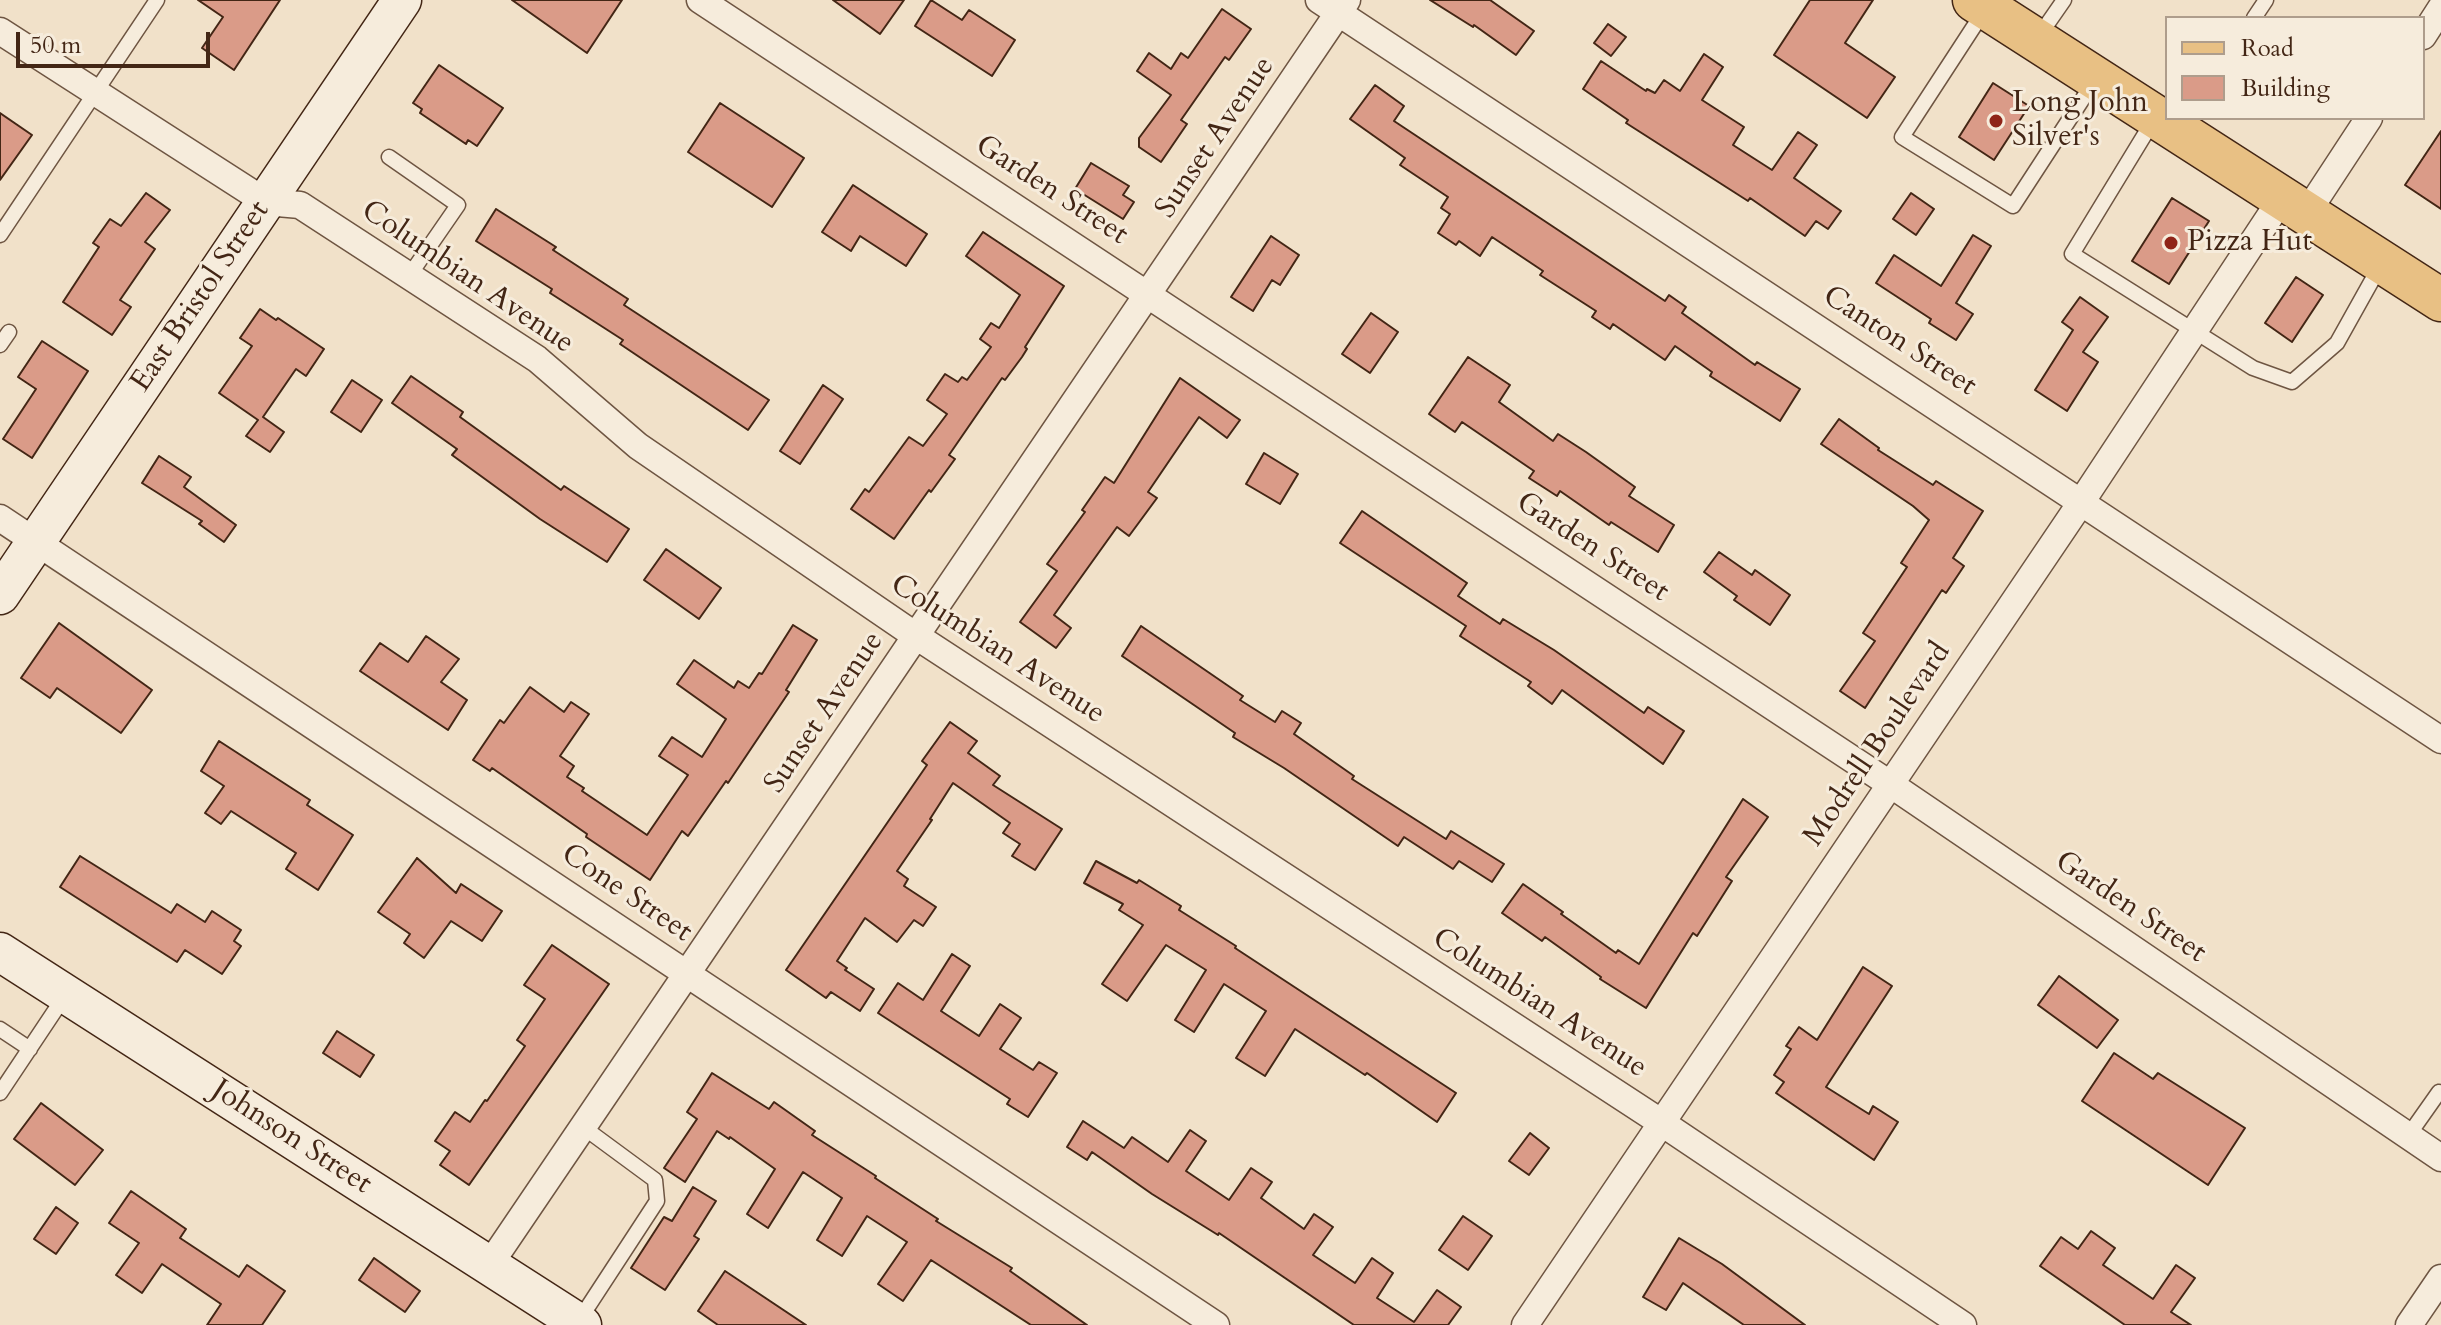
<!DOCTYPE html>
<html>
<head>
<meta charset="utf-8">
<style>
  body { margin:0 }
  #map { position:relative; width:2441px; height:1325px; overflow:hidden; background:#f1e1c9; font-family:Cardo,serif }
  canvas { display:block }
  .legend { position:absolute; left:2165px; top:16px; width:260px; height:104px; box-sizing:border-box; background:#f6ecdc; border:2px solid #ae9d8c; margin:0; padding:10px 14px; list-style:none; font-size:24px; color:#432615 }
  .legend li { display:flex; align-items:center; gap:16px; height:40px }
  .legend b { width:40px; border:2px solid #ae9d8c }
  .scale { position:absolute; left:16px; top:32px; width:194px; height:36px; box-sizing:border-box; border:4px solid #432615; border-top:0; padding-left:10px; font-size:24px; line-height:28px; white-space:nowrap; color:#432615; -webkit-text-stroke:6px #f6ecdc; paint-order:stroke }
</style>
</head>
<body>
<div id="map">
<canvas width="2441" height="1325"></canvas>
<ul class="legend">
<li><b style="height:10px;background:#e8c084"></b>Road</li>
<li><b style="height:22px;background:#da9b88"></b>Building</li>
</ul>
<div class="scale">50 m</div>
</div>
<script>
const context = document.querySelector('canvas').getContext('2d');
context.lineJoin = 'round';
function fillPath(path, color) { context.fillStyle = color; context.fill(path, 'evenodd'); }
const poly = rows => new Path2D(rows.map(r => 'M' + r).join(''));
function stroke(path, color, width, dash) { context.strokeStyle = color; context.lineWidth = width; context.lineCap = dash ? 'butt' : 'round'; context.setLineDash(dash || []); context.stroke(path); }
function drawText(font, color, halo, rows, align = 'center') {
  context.font = font + ' Cardo,serif'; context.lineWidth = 6; context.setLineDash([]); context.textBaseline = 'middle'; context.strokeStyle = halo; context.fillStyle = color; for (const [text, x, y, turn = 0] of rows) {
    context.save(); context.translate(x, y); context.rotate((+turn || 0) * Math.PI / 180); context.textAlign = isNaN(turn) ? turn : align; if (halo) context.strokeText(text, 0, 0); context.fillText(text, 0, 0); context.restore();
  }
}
const building = poly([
  [198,0,280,0,234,70,202,48,223,17,198,0],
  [512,0,622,0,587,53,512,0],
  [833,0,904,0,880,34,833,0],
  [931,0,962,20,969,10,1015,40,992,76,915,26,931,0],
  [1430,0,1490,0,1534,31,1516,55,1474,25,1473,27,1430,0],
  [1810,0,1873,0,1845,43,1895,77,1867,118,1774,55,1810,0],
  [1222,9,1251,29,1229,60,1225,57,1181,120,1187,124,1161,162,1139,147,1139,138,1171,95,1137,71,1149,53,1171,69,1181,53,1188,58,1222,9],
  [1608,24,1626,37,1611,56,1594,43,1608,24],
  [1704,54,1723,67,1702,100,1744,127,1733,145,1772,170,1798,132,1817,145,1794,178,1841,211,1828,229,1816,221,1805,236,1750,198,1748,201,1626,123,1628,120,1583,89,1601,61,1646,91,1647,89,1655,93,1664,80,1680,91,1704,54],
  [439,65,503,108,477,146,468,140,466,144,420,113,422,109,413,103,439,65],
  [1993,83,2029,106,1994,160,1959,137,1993,83],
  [1375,85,1404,106,1394,121,1665,301,1669,295,1686,307,1682,313,1755,365,1757,362,1800,389,1780,421,1710,376,1712,372,1675,346,1665,360,1613,324,1610,329,1592,317,1596,311,1540,275,1543,271,1492,237,1480,256,1459,241,1456,245,1438,233,1450,214,1441,208,1448,197,1400,165,1405,158,1350,119,1375,85],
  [720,103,804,158,772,207,688,152,720,103],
  [0,113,32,135,0,180,0,113],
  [2441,131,2441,209,2405,185,2441,131],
  [1091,163,1129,186,1123,195,1134,202,1123,219,1075,189,1091,163],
  [853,185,927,234,906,266,860,236,851,251,822,232,853,185],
  [146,193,170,210,145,242,155,249,120,300,131,307,112,335,63,302,99,247,93,243,110,219,121,226,146,193],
  [1911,193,1934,209,1916,235,1893,219,1911,193],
  [2172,198,2209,221,2169,284,2132,261,2172,198],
  [496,209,556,247,553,250,628,299,624,305,769,400,748,430,620,344,623,340,550,293,552,289,476,241,496,209],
  [983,232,1064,286,1025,347,1027,349,1022,357,1005,380,1002,378,949,455,955,459,931,492,929,490,894,539,851,509,865,489,869,492,909,437,923,446,947,414,927,400,945,374,958,382,962,377,967,380,991,347,980,339,991,323,999,328,1020,295,966,256,983,232],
  [1973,235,1991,246,1956,303,1973,314,1956,340,1929,323,1931,319,1876,283,1894,255,1941,286,1973,235],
  [1271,236,1299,255,1280,285,1272,280,1253,311,1231,297,1271,236],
  [2296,277,2323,295,2292,342,2265,323,2296,277],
  [2080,297,2108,317,2083,352,2098,362,2067,411,2035,390,2073,330,2062,322,2080,297],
  [260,309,276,320,278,318,324,349,306,376,296,369,263,417,284,432,270,452,246,436,258,420,219,393,252,346,240,338,260,309],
  [1371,313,1398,332,1370,373,1342,354,1371,313],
  [42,341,88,371,32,458,3,439,36,389,18,377,42,341],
  [1468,357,1510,385,1499,402,1553,441,1558,434,1586,452,1635,487,1629,496,1674,525,1658,552,1611,522,1609,525,1560,491,1557,496,1529,478,1534,471,1462,422,1455,432,1429,414,1468,357],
  [411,376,463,412,460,417,561,490,564,486,629,529,607,562,540,519,452,455,457,449,392,403,411,376],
  [1180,378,1240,420,1227,438,1199,417,1148,492,1157,498,1129,536,1117,527,1054,615,1071,628,1056,648,1020,622,1057,571,1047,564,1085,512,1082,510,1105,477,1114,483,1180,378],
  [352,380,382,400,361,432,331,412,352,380],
  [823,385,843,399,800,464,780,451,823,385],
  [1839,419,1879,448,1878,450,1933,485,1936,481,1983,511,1953,558,1964,566,1946,593,1942,590,1865,708,1840,691,1875,641,1863,633,1907,567,1901,563,1929,520,1913,506,1821,444,1839,419],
  [1264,453,1298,474,1280,504,1246,484,1264,453],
  [159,456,191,477,184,487,236,525,224,542,199,524,202,521,142,483,159,456],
  [1362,511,1467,583,1458,596,1500,624,1503,619,1554,650,1644,713,1648,707,1684,731,1663,764,1562,690,1552,704,1528,686,1531,682,1460,636,1466,626,1340,543,1362,511],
  [666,549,721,588,699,619,644,580,666,549],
  [1719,552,1752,575,1755,570,1790,595,1770,625,1734,600,1737,596,1704,572,1719,552],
  [59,623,152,690,121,733,57,688,50,698,21,678,59,623],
  [793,625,817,640,786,690,789,692,728,783,726,781,688,836,682,831,650,880,586,837,587,834,492,768,490,771,473,760,500,720,504,723,530,687,564,712,571,702,589,714,560,756,574,766,567,777,584,788,582,791,647,835,688,775,659,756,672,737,702,757,726,719,677,684,694,660,734,688,738,681,749,688,759,673,762,674,793,625],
  [1141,626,1243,696,1240,700,1275,722,1282,711,1301,723,1294,734,1354,776,1352,779,1446,839,1451,831,1504,864,1492,882,1459,861,1453,869,1404,837,1398,846,1284,768,1233,737,1235,733,1122,656,1141,626],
  [426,636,459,659,441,682,467,700,448,730,360,671,380,643,408,662,426,636],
  [950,722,977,741,968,753,1000,776,993,785,1062,829,1035,870,1012,856,1020,844,1003,833,1010,823,953,783,930,819,932,820,897,871,908,879,904,886,936,907,923,926,914,920,897,942,865,918,837,961,847,968,845,970,874,989,860,1011,831,992,826,998,786,970,927,765,922,761,950,722],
  [219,741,310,800,307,805,353,835,318,890,286,869,296,853,231,811,221,824,205,813,224,786,201,771,219,741],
  [1743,799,1768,817,1726,877,1732,881,1697,936,1693,933,1646,1008,1600,979,1601,977,1545,937,1542,941,1502,913,1523,884,1563,912,1561,914,1616,953,1618,950,1639,964,1743,799],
  [80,856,171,913,177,904,205,922,212,911,241,930,234,941,241,946,222,974,185,950,177,962,60,887,80,856],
  [417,858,456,893,461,884,502,911,482,941,451,921,424,958,404,943,410,934,378,912,417,858],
  [1096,861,1137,883,1139,880,1181,906,1179,910,1236,946,1235,948,1456,1093,1437,1122,1367,1073,1365,1075,1295,1029,1265,1076,1236,1058,1266,1011,1224,984,1194,1032,1175,1020,1206,970,1166,945,1127,1001,1102,984,1143,925,1119,910,1123,904,1084,883,1096,861],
  [552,945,609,984,469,1185,440,1165,450,1151,435,1141,455,1112,470,1122,485,1100,487,1101,525,1046,517,1040,545,999,524,985,552,945],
  [952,954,970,966,941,1011,979,1036,1000,1004,1021,1018,1000,1049,1033,1070,1039,1062,1057,1073,1028,1117,1007,1104,1010,1099,878,1013,898,983,923,1000,952,954],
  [1863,967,1892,986,1826,1087,1869,1114,1873,1106,1898,1122,1874,1160,1776,1093,1784,1082,1774,1075,1791,1049,1786,1046,1799,1027,1817,1040,1863,967],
  [2059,976,2118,1020,2097,1048,2038,1005,2059,976],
  [337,1031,374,1055,360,1077,323,1053,337,1031],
  [2114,1053,2153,1079,2158,1073,2245,1128,2208,1185,2082,1101,2114,1053],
  [712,1073,769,1109,774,1102,815,1131,812,1135,876,1176,875,1178,938,1219,936,1221,1012,1268,1010,1271,1087,1325,1031,1325,931,1260,903,1301,878,1284,907,1242,867,1216,842,1256,817,1240,842,1198,803,1172,768,1228,747,1214,775,1169,730,1137,729,1139,717,1131,685,1182,664,1168,697,1119,687,1112,712,1073],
  [41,1103,103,1150,75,1185,14,1139,41,1103],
  [1083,1121,1124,1148,1132,1137,1168,1162,1190,1130,1206,1141,1186,1171,1229,1200,1251,1168,1272,1182,1261,1198,1304,1229,1314,1214,1333,1227,1313,1255,1355,1283,1372,1258,1393,1273,1377,1298,1414,1322,1437,1290,1461,1307,1448,1325,1354,1325,1219,1233,1218,1235,1152,1194,1092,1152,1087,1160,1067,1147,1083,1121],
  [1530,1133,1549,1148,1529,1175,1509,1161,1530,1133],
  [693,1187,716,1201,694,1236,699,1239,665,1290,631,1268,664,1217,672,1221,693,1187],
  [131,1191,186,1229,180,1238,239,1277,247,1265,285,1291,262,1325,207,1325,221,1304,162,1264,142,1293,116,1275,139,1243,109,1223,131,1191],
  [56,1207,78,1223,56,1254,34,1239,56,1207],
  [1463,1216,1492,1236,1468,1270,1439,1250,1463,1216],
  [2091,1231,2115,1248,2103,1265,2153,1299,2176,1265,2195,1278,2171,1312,2191,1325,2125,1325,2040,1266,2061,1237,2078,1249,2091,1231],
  [1679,1238,1722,1264,1805,1325,1744,1325,1683,1283,1666,1310,1643,1297,1679,1238],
  [374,1258,420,1291,405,1312,359,1280,374,1258],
  [725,1271,806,1325,718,1325,698,1311,725,1271]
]);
fillPath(building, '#da9b88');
stroke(building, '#432615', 2);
const lane = poly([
  [1984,11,1902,137,2013,206,2095,80],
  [2254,18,2266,0],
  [2039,36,2064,0],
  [2153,121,2072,254,2253,368,2292,382,2337,343,2380,266],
  [389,157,458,205,409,276],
  [0,235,157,0],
  [0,345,9,332],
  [0,1029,30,1049],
  [0,1093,66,994],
  [2408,1136,2439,1092,2441,1094],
  [578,1322,657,1201,655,1180,583,1127]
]);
const street = poly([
  [700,0,1890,784,2441,1158],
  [1319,0,2441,740],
  [0,31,266,202,300,205,537,359,638,446,916,636,1662,1123,1963,1325],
  [2423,36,2441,8],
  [2306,214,2369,118],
  [0,518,1216,1325],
  [490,1264,1347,0],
  [1525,1325,2082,501,2282,198],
  [2409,1325,2441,1278]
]);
const secondary = poly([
  [0,595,402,0],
  [0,952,582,1325]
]);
const primary = poly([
  [1974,0,2441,300]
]);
stroke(lane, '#6e5542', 17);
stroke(street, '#6e5542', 29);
stroke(secondary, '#432615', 41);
stroke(primary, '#432615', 45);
stroke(lane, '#f6ecdc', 14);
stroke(street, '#f6ecdc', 26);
stroke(secondary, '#f6ecdc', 38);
stroke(primary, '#e8c084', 42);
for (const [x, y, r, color] of [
  [1996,121,8,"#8f2418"],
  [2171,243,8,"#8f2418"]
]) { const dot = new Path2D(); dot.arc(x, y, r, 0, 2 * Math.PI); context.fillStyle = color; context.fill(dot); stroke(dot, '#f6ecdc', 3); }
drawText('30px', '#432615', '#f6ecdc', [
  ["Long John",2012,104],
  ["Silver's",2012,138],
  ["Pizza Hut",2187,243]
], 'left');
drawText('30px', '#432615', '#f6ecdc', [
  ["Sunset Avenue",1216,138,-56],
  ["Garden Street",1051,191,33],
  ["Columbian Avenue",467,278,34],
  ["East Bristol Street",201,297,-56],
  ["Canton Street",1899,342,33],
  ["Garden Street",1592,548,33],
  ["Columbian Avenue",997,650,33],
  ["Sunset Avenue",825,713,-56],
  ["Modrell Boulevard",1878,745,-56],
  ["Cone Street",626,894,34],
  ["Garden Street",2130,908,34],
  ["Columbian Avenue",1539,1004,33],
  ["Johnson Street",291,1138,33]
]);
</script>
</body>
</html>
